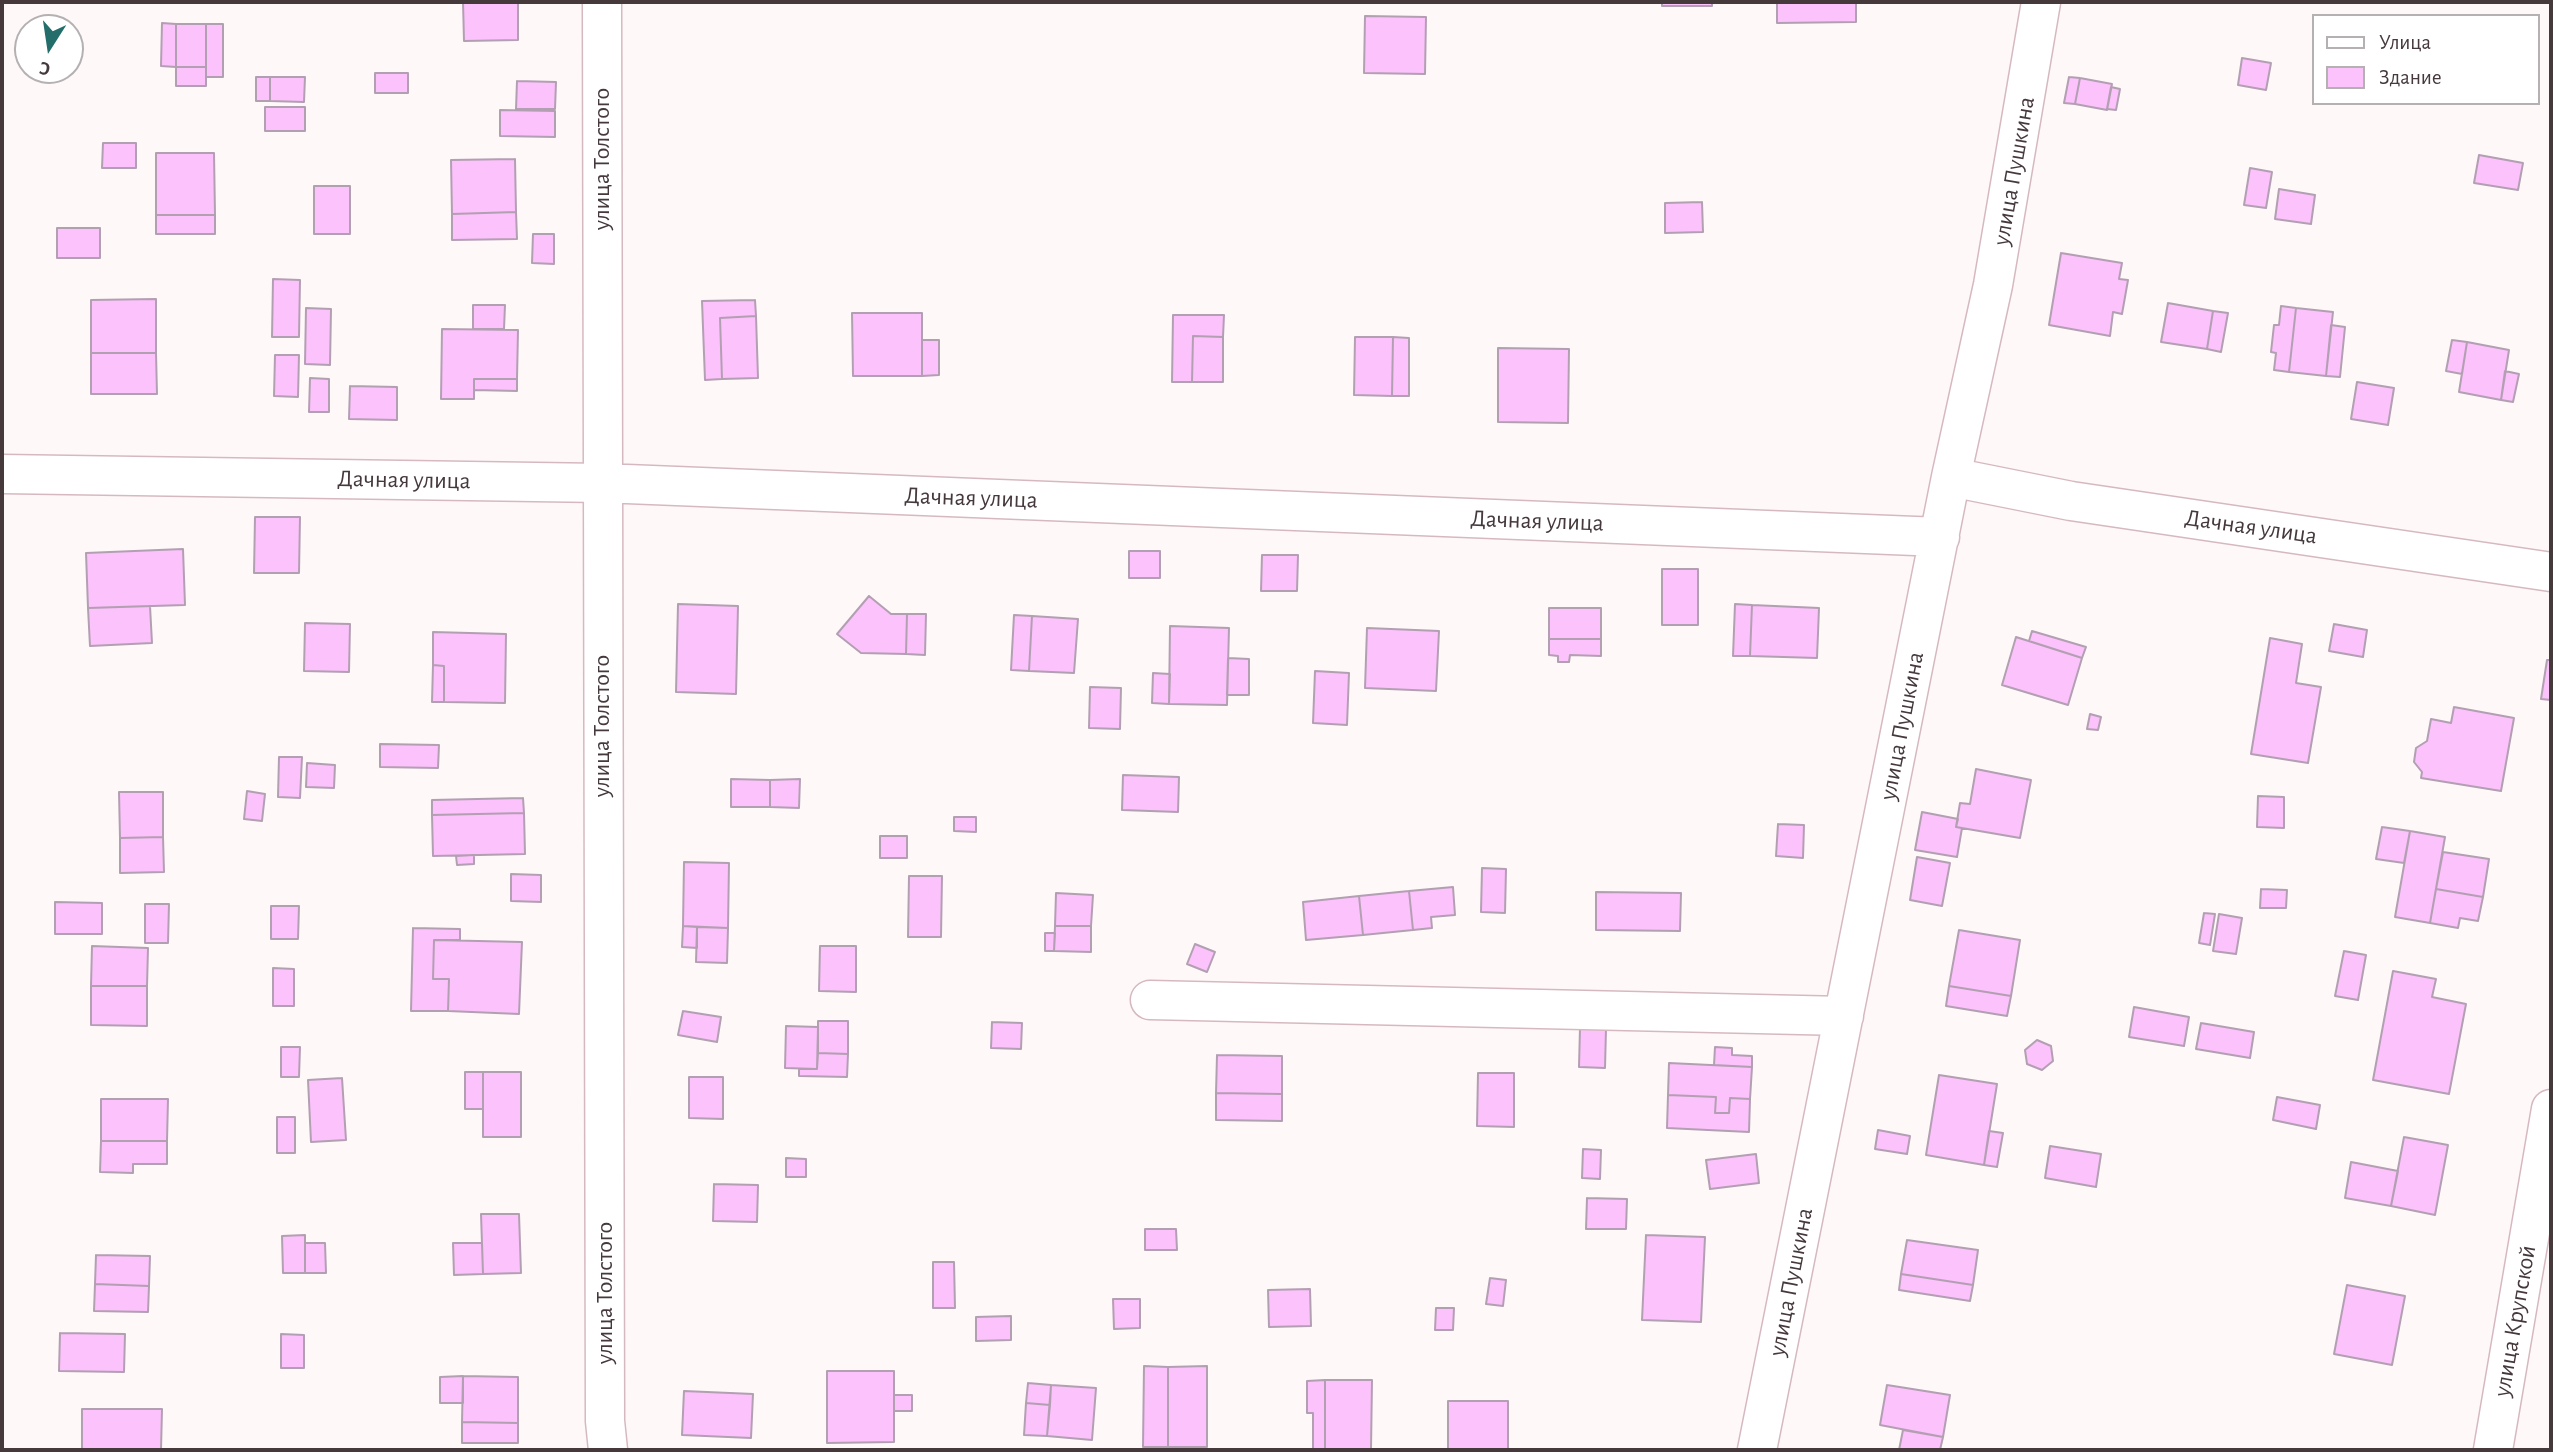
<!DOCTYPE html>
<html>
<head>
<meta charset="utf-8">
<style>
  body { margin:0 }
  #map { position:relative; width:2553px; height:1452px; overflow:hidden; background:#fef8f9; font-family:"Alegreya Sans",sans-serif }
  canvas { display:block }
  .frame { position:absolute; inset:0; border:4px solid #45393c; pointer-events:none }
  .legend { position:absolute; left:2312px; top:14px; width:228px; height:91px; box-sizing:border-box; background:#fff; border:2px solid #b5b0b1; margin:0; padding:9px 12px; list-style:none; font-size:21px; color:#45393c }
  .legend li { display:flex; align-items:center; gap:14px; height:35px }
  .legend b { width:35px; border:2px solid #b5b0b1 }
  .north { position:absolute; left:14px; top:14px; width:70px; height:70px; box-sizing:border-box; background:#fff; border:2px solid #b5b0b1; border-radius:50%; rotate:192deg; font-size:19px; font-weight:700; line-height:28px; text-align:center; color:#45393c }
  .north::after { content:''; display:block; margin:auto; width:24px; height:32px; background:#236e6a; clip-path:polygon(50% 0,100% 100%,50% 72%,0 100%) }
</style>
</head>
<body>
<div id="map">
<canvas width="2553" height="1452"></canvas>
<div class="frame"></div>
<ul class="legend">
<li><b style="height:9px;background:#fff"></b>Улица</li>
<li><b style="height:19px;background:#fcc2fc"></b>Здание</li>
</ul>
<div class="north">С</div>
</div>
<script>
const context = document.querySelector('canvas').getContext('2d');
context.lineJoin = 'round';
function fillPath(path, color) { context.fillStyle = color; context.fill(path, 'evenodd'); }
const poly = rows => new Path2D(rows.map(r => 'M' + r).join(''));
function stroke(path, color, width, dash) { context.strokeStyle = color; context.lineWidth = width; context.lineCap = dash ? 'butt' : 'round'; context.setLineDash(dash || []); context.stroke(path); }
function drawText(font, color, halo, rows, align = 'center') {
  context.font = font + ' "Alegreya Sans",sans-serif'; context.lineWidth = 6; context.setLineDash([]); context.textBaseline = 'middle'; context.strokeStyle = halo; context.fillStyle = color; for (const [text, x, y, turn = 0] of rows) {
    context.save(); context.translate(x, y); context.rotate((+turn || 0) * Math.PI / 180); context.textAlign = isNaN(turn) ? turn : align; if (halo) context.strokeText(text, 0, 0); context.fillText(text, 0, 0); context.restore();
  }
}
const building = poly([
  [463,2,518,2,518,40,464,41,463,2],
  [1662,2,1712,2,1712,6,1662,6,1662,2],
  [1777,2,1856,2,1856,22,1777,23,1777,2],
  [1365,16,1426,17,1425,74,1364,73,1365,16],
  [162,23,176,24,176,67,161,66,162,23],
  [176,24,206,24,206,67,176,67,176,24],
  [206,24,223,24,223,77,206,77,206,24],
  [2242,58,2271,63,2266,90,2238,85,2242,58],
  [176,67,206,67,206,86,176,86,176,67],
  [375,73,408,73,408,93,375,93,375,73],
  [256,77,270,77,270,101,256,101,256,77],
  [270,77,305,77,304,102,270,101,270,77],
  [2069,77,2080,78,2075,104,2064,103,2069,77],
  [2080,78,2112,84,2107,110,2075,104,2080,78],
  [517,81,556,82,555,109,516,109,517,81],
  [2111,87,2120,89,2116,110,2107,109,2111,87],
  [265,107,305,107,305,131,265,131,265,107],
  [500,110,555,111,555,137,500,136,500,110],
  [103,143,136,143,136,168,102,168,103,143],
  [156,153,214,153,215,215,156,215,156,153],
  [2479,155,2523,163,2518,190,2474,183,2479,155],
  [515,159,516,212,452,214,451,160,515,159],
  [2250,168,2272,172,2266,208,2244,205,2250,168],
  [314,186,350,186,350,234,314,234,314,186],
  [2279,189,2315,195,2311,224,2275,219,2279,189],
  [1702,202,1703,232,1665,233,1665,203,1702,202],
  [516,212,517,239,452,240,452,214,516,212],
  [156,215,215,215,215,234,156,234,156,215],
  [57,228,100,228,100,258,57,258,57,228],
  [533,234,554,234,554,264,532,263,533,234],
  [2061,253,2122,263,2119,279,2128,280,2122,314,2113,312,2110,336,2049,325,2061,253],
  [273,279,300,280,299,337,272,337,273,279],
  [156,299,156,353,91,353,91,300,156,299],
  [755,300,756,316,720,318,722,379,705,380,702,301,755,300],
  [2168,303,2213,311,2207,349,2161,342,2168,303],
  [473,305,505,305,504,329,473,329,473,305],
  [2281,306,2296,308,2289,372,2274,370,2276,353,2271,352,2274,325,2279,325,2281,306],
  [306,308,331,309,330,365,305,364,306,308],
  [2296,308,2333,312,2326,376,2289,372,2296,308],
  [2213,311,2228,313,2221,352,2207,349,2213,311],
  [852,313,922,313,922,376,853,376,852,313],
  [1173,315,1224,315,1223,337,1193,336,1192,382,1172,382,1173,315],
  [756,316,758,378,722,379,720,318,756,316],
  [2331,325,2345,327,2340,377,2326,376,2331,325],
  [442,329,518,330,517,379,474,379,474,399,441,399,442,329],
  [1193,336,1223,337,1223,382,1192,382,1193,336],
  [1355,337,1393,337,1392,396,1354,395,1355,337],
  [1393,337,1409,338,1409,396,1392,396,1393,337],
  [922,340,939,340,939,375,922,376,922,340],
  [2452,340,2467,342,2462,374,2446,371,2452,340],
  [2467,342,2509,350,2501,400,2459,392,2467,342],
  [1498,348,1569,349,1568,423,1498,422,1498,348],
  [91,353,156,353,157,394,91,394,91,353],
  [275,355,299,355,298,397,274,396,275,355],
  [2505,371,2519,374,2513,402,2501,400,2505,371],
  [310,378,329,379,329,412,309,412,310,378],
  [474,379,517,379,517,391,474,390,474,379],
  [2357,382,2394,388,2388,425,2351,419,2357,382],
  [350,386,397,387,397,420,349,419,350,386],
  [255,517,300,517,299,573,254,573,255,517],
  [183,549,185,605,88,608,86,553,183,549],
  [1129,551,1160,551,1160,578,1129,578,1129,551],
  [1262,555,1298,555,1297,591,1261,591,1262,555],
  [1662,569,1698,569,1698,625,1662,625,1662,569],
  [869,596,891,614,907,614,906,654,861,653,837,634,869,596],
  [678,604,738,606,736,694,676,692,678,604],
  [1735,604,1752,605,1750,656,1733,656,1735,604],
  [1752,605,1819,608,1817,658,1750,656,1752,605],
  [150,606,152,643,90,646,88,608,150,606],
  [1549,608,1601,608,1601,639,1549,639,1549,608],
  [907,614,926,614,925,655,906,654,907,614],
  [1014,615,1032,616,1029,671,1011,670,1014,615],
  [1032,616,1078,619,1074,673,1029,671,1032,616],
  [305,623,350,624,349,672,304,671,305,623],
  [2334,624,2367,630,2363,657,2329,651,2334,624],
  [1170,626,1229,628,1227,705,1169,704,1170,626],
  [1367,628,1439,631,1436,691,1365,688,1367,628],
  [2032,631,2086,647,2082,658,2029,641,2032,631],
  [433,632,506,634,505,703,444,702,444,666,433,665,433,632],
  [2016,637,2082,658,2068,705,2002,685,2016,637],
  [2270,638,2302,644,2296,683,2321,687,2308,763,2251,754,2270,638],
  [1549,639,1601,639,1601,656,1570,655,1569,662,1558,662,1558,656,1549,655,1549,639],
  [1228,658,1249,659,1249,695,1227,695,1228,658],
  [2547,660,2551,660,2551,700,2541,699,2547,660],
  [433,665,444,666,444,702,432,702,433,665],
  [1315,671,1349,673,1347,725,1313,723,1315,671],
  [1153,673,1170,674,1169,704,1152,703,1153,673],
  [1090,687,1121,688,1120,729,1089,728,1090,687],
  [2454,707,2514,718,2501,791,2421,778,2422,772,2414,762,2416,748,2427,741,2431,719,2451,723,2454,707],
  [2090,714,2101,717,2098,730,2087,729,2090,714],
  [380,744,439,745,438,768,380,767,380,744],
  [279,757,302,757,300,798,278,797,279,757],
  [307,763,335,765,334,788,306,787,307,763],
  [1976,769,2031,780,2020,838,1956,827,1960,803,1970,804,1976,769],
  [1123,775,1179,777,1178,812,1122,810,1123,775],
  [731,779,770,780,770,807,731,807,731,779],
  [800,779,799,808,770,807,770,780,800,779],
  [247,791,265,794,262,821,244,819,247,791],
  [119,792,163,792,163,837,120,838,119,792],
  [2258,796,2284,797,2284,828,2257,827,2258,796],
  [523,798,524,813,432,815,432,800,523,798],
  [1922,812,1958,819,1956,827,1962,828,1957,857,1915,850,1922,812],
  [524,813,525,854,433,856,432,815,524,813],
  [954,817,976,817,976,832,954,831,954,817],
  [1778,824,1804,825,1803,858,1776,856,1778,824],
  [2382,827,2410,831,2404,863,2376,859,2382,827],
  [2410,831,2445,837,2430,923,2395,917,2410,831],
  [880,836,907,836,907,858,880,858,880,836],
  [163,837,164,872,120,873,120,838,163,837],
  [2443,852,2489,859,2483,897,2436,889,2443,852],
  [474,855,474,864,457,865,456,856,474,855],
  [1917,857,1950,863,1942,906,1910,900,1917,857],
  [684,862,729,863,728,928,683,926,684,862],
  [1482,868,1506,869,1505,913,1481,912,1482,868],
  [511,874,541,875,541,902,511,901,511,874],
  [909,876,942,876,941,937,908,937,909,876],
  [1453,887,1455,915,1431,917,1432,928,1413,930,1409,891,1453,887],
  [2261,889,2287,890,2286,908,2260,908,2261,889],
  [2436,889,2483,897,2478,921,2460,918,2458,928,2430,923,2436,889],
  [1409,891,1413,930,1363,935,1359,896,1409,891],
  [1596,892,1681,893,1680,931,1596,930,1596,892],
  [1056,893,1093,895,1091,926,1055,926,1056,893],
  [1359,896,1363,935,1306,940,1303,902,1359,896],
  [55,902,102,903,102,934,55,934,55,902],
  [145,904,169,904,168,943,145,943,145,904],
  [271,906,299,906,298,939,271,939,271,906],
  [2204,913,2215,914,2210,945,2199,943,2204,913],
  [2219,914,2242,918,2236,954,2213,951,2219,914],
  [683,926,697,927,697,948,682,947,683,926],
  [1055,926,1091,926,1091,952,1054,951,1055,926],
  [697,927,728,928,727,963,696,962,697,927],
  [413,928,460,929,460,940,434,940,433,979,449,979,448,1011,411,1011,413,928],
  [1959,930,2020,940,2011,996,1949,986,1959,930],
  [1045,933,1055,933,1054,951,1045,951,1045,933],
  [434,940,522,942,519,1014,448,1011,449,979,433,979,434,940],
  [1195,944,1215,952,1207,972,1187,964,1195,944],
  [92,946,148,948,147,986,91,986,92,946],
  [820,946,856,946,856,992,819,991,820,946],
  [2344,951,2366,955,2358,1000,2335,996,2344,951],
  [273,968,294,969,294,1006,273,1006,273,968],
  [2393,971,2436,979,2432,997,2466,1004,2449,1094,2373,1080,2393,971],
  [91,986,147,986,147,1026,91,1025,91,986],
  [1949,986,2011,996,2007,1016,1946,1006,1949,986],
  [2134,1007,2189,1017,2184,1046,2129,1037,2134,1007],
  [683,1011,721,1017,717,1042,678,1035,683,1011],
  [818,1021,848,1021,848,1054,818,1053,818,1021],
  [992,1022,1022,1023,1021,1049,991,1048,992,1022],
  [2201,1023,2254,1032,2250,1058,2196,1049,2201,1023],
  [786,1026,818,1027,817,1069,785,1068,786,1026],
  [1580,1028,1606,1029,1605,1068,1579,1067,1580,1028],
  [2037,1040,2051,1046,2053,1061,2042,1070,2027,1064,2025,1050,2037,1040],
  [281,1047,300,1047,299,1077,281,1077,281,1047],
  [1715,1047,1732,1048,1732,1055,1752,1056,1752,1067,1714,1065,1715,1047],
  [818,1053,848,1054,847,1077,799,1076,799,1069,817,1069,818,1053],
  [1217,1055,1282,1056,1282,1094,1216,1093,1217,1055],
  [1669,1063,1752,1067,1750,1099,1730,1098,1729,1113,1715,1113,1716,1097,1668,1095,1669,1063],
  [465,1072,483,1072,483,1109,465,1109,465,1072],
  [483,1072,521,1072,521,1137,483,1137,483,1072],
  [1478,1073,1514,1073,1514,1127,1477,1126,1478,1073],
  [1939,1075,1997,1084,1984,1165,1926,1155,1939,1075],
  [689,1077,723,1077,723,1119,689,1118,689,1077],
  [342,1078,346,1140,311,1142,308,1080,342,1078],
  [1216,1093,1282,1094,1282,1121,1216,1120,1216,1093],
  [1668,1095,1716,1097,1715,1113,1729,1113,1730,1098,1750,1099,1749,1132,1667,1128,1668,1095],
  [2277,1097,2320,1105,2316,1129,2273,1120,2277,1097],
  [101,1099,168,1099,167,1141,101,1141,101,1099],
  [277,1117,295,1117,295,1153,277,1153,277,1117],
  [1878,1130,1910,1136,1907,1154,1875,1149,1878,1130],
  [1989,1131,2003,1133,1997,1167,1984,1165,1989,1131],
  [2404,1137,2448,1145,2435,1215,2391,1206,2404,1137],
  [101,1141,167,1141,167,1164,133,1164,133,1173,100,1172,101,1141],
  [2050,1146,2101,1154,2096,1187,2045,1178,2050,1146],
  [1583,1149,1601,1150,1600,1179,1582,1178,1583,1149],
  [1756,1154,1759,1183,1710,1189,1706,1160,1756,1154],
  [786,1158,806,1159,806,1177,786,1177,786,1158],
  [2351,1162,2398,1171,2391,1206,2345,1198,2351,1162],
  [714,1184,758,1185,757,1222,713,1221,714,1184],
  [1587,1198,1627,1199,1626,1229,1586,1229,1587,1198],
  [481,1214,519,1214,521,1273,483,1274,481,1214],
  [1145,1229,1176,1229,1177,1250,1145,1250,1145,1229],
  [305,1235,305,1273,283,1273,282,1236,305,1235],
  [1646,1235,1705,1237,1701,1322,1642,1320,1646,1235],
  [1907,1240,1978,1250,1973,1285,1901,1274,1907,1240],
  [305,1243,325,1243,326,1273,305,1273,305,1243],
  [453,1243,482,1243,483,1274,454,1275,453,1243],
  [96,1255,150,1256,149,1286,95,1284,96,1255],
  [933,1262,954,1262,955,1308,933,1308,933,1262],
  [1901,1274,1973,1285,1970,1301,1899,1290,1901,1274],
  [1490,1278,1506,1280,1503,1306,1486,1304,1490,1278],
  [95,1284,149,1286,148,1312,94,1311,95,1284],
  [2347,1285,2405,1296,2392,1365,2334,1354,2347,1285],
  [1310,1289,1311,1326,1269,1327,1268,1290,1310,1289],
  [1113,1299,1140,1299,1140,1328,1114,1329,1113,1299],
  [1436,1308,1454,1308,1453,1330,1435,1330,1436,1308],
  [1011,1316,1011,1340,976,1341,976,1317,1011,1316],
  [60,1333,125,1334,124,1372,59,1371,60,1333],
  [281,1334,304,1335,304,1368,281,1368,281,1334],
  [1144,1366,1168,1367,1168,1447,1143,1447,1144,1366],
  [1207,1366,1207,1447,1168,1447,1168,1367,1207,1366],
  [827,1371,894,1371,894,1442,827,1443,827,1371],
  [463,1376,463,1403,440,1403,440,1377,463,1376],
  [463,1376,518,1377,518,1423,462,1422,463,1376],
  [1325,1380,1372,1380,1371,1450,1325,1450,1325,1380],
  [1325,1380,1325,1450,1313,1450,1313,1413,1307,1413,1307,1381,1325,1380],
  [1028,1383,1051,1385,1050,1405,1026,1403,1028,1383],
  [1051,1385,1096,1388,1092,1440,1047,1436,1051,1385],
  [1887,1385,1950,1395,1943,1437,1880,1425,1887,1385],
  [684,1391,753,1394,751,1438,682,1435,684,1391],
  [894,1395,912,1395,912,1411,894,1411,894,1395],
  [1448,1401,1508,1401,1508,1450,1448,1450,1448,1401],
  [1026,1403,1050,1405,1047,1436,1024,1435,1026,1403],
  [82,1409,162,1409,161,1450,82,1450,82,1409],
  [462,1422,518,1423,518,1443,462,1443,462,1422],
  [1903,1430,1943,1437,1940,1450,1899,1450,1903,1430]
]);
fillPath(building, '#fcc2fc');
stroke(building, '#b39fb2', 2);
const minor = poly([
  [602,2,605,1421,608,1450],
  [2,474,602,483,1940,537],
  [1951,477,2071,501,2551,572],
  [1150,1000,1844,1016],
  [1757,1450,1951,477,1993,285,2041,2],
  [2493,1450,2551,1109]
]);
stroke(minor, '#d6b9c0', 41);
stroke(minor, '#fff', 38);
drawText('24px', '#45393c', '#fff', [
  ["улица Толстого",602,159,-90],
  ["улица Пушкина",2014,171,-80],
  ["Дачная улица",404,480,1],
  ["Дачная улица",971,498,2],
  ["Дачная улица",1537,521,2],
  ["Дачная улица",2251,527,8],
  ["улица Толстого",602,726,-90],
  ["улица Пушкина",1902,726,-79],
  ["улица Пушкина",1791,1282,-79],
  ["улица Толстого",605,1293,-90],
  ["улица Крупской",2515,1321,-80]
]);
</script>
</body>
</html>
